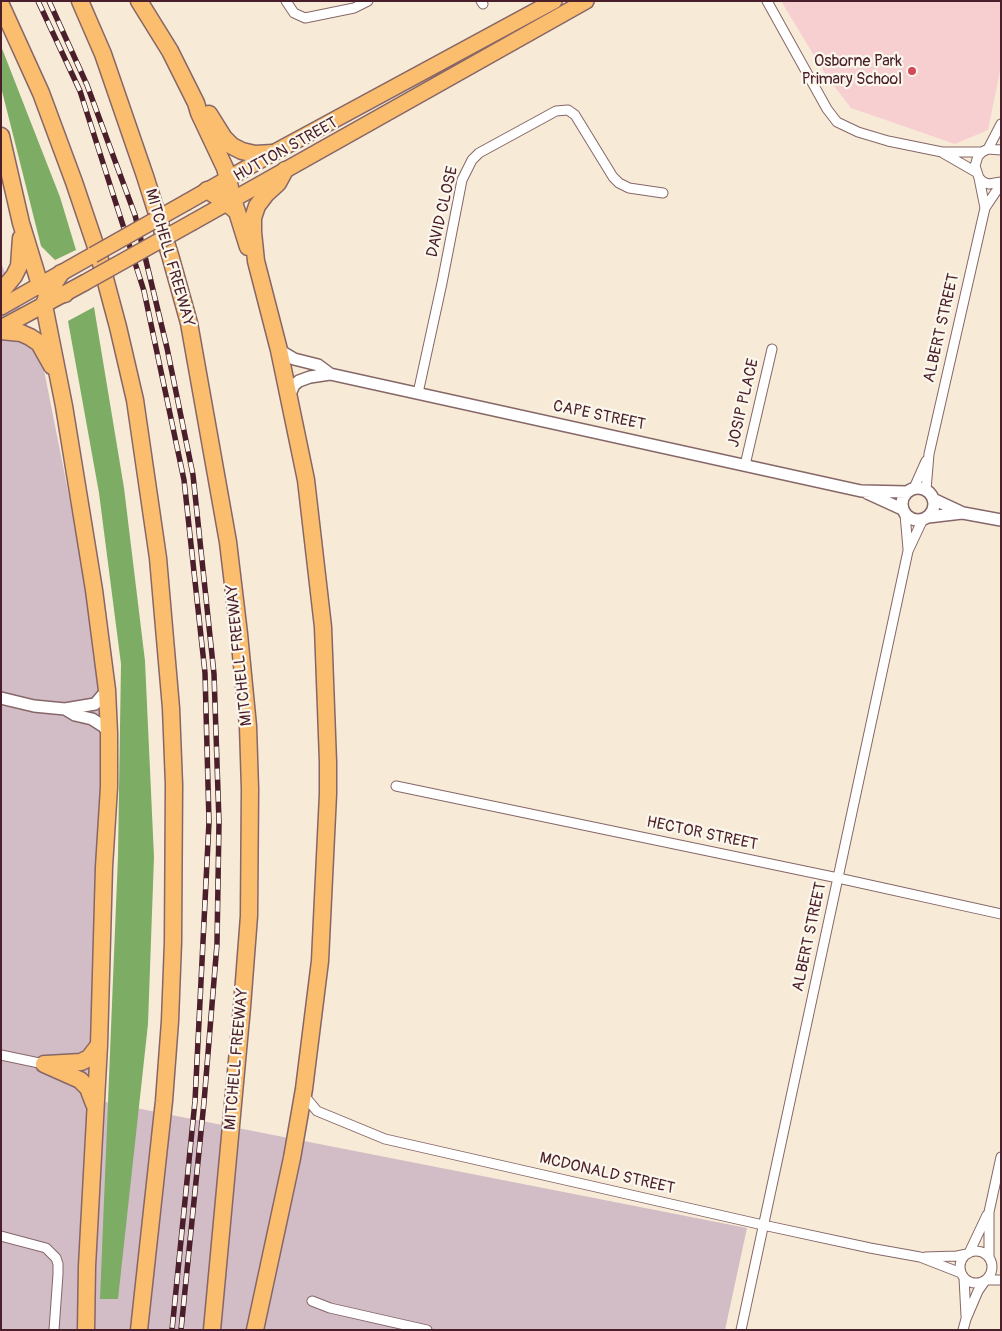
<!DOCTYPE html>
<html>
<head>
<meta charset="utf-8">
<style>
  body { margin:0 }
  #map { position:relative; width:1002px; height:1331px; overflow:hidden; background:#f7ebd7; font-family:Pangolin,sans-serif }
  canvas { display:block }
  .frame { position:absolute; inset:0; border:2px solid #4a1f2b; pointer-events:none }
</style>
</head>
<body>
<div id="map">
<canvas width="1002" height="1331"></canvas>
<div class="frame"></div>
</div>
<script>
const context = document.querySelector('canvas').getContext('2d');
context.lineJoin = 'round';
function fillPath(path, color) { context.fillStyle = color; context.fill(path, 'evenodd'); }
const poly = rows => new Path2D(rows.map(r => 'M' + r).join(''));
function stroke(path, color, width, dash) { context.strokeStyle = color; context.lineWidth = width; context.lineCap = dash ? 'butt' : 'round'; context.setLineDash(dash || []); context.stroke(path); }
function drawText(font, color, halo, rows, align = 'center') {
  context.font = font + ' Pangolin,sans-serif'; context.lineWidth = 4.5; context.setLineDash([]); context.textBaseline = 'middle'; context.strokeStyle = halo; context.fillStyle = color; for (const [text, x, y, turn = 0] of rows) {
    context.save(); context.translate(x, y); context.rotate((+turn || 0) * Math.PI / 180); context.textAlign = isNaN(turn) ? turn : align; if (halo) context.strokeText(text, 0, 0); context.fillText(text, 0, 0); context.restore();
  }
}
fillPath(poly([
  [781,1,1001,1,1001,66,988,130,955,144,851,108,827,77]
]), '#f7cfd1');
fillPath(poly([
  [1,263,42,360,92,612,100,680,104,746,90,1099,747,1228,725,1330,1,1330]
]), '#d2bdc6');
fillPath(poly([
  [1,46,60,197,76,250,55,260,41,246,1,87],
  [94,307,124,488,145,661,154,857,148,1024,118,1299,100,1299,118,856,121,664,99,493,68,321]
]), '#7dac65');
const minor = poly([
  [286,1,294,13,305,18,354,8,368,1],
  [481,1,483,4],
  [767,1,827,109,837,122,858,132,888,141,942,152,982,152],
  [988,149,1001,124],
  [1001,150,988,149,982,152,978,156,975,166,979,178,983,182,989,184,1001,182],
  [943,153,976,172],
  [979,178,985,208],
  [418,393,442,283,462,180,472,160,479,153,556,111,568,110,575,115,613,177,619,183,629,188,663,193],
  [745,465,772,349],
  [914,488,926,461],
  [926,490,929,454,985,208,1001,184],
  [905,514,908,549],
  [396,786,838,878,1001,914],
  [1,1055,44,1064],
  [305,1094,307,1099,317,1111,385,1139,763,1225,870,1248,920,1257,961,1273],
  [1,1236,46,1248,56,1258,58,1264,58,1274,54,1330],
  '960 1267a16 16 0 1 1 32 0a16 16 0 1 1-32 0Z',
  [969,1253,987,1215],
  [989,1256,989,1212,1001,1157],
  [925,1257,957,1256,967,1254],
  [964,1278,966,1316],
  [987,1280,1001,1280],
  [312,1301,330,1308,427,1330],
  [741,1330,908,551,923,519],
  [963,1330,966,1319,978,1291,985,1281]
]);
const tertiary = poly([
  [279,350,294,359,318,365,330,374],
  [289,396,294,385,299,381,310,377,330,374,861,491,907,492],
  '902 504a16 16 0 1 1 32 0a16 16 0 1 1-32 0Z',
  [867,493,902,509],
  [933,499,963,513,1001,520],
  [928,517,962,513],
  [1,698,34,706,65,709,95,704,107,690],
  [65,709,75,715,92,719,103,726,109,733]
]);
const primary = poly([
  [187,202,273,153,554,1],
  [193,222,586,1],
  [1,307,93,255],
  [1,328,84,283]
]);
const motorway = poly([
  [80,1,103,54,145,176,170,255,189,323,228,542,239,634,248,726,250,789,249,916,242,1007,212,1330],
  [139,1,170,51,196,103,199,113,225,168,233,199,248,247],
  [1,5,41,93,74,182,99,256,118,327,135,400,158,558,171,708,174,785,173,942,170,1021,164,1101,139,1330],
  [209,114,224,138,232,146,242,151,255,154,273,153],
  [1,136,21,223,40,285,48,293,54,296,65,294],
  [207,190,227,203,236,211],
  [61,273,48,293,44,305,64,406,94,590,107,690,109,733,109,787,104,867,99,1045,87,1266,86,1330],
  [1,292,14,276,19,266,21,238],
  [1,331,21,333,30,337,39,343,52,366],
  [44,1064,80,1080,88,1088,94,1104],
  [46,1064,81,1062,89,1058,99,1045],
  [255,1330,292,1158,304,1089,320,961,328,794,328,762,323,627,306,480,279,350,256,261,253,232,253,218,257,206,266,194,278,183,285,170]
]);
stroke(minor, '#876667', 11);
stroke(tertiary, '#876667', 14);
stroke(primary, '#876667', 18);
stroke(motorway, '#876667', 19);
stroke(minor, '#fff', 9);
stroke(tertiary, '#fff', 11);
stroke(primary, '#fbbd6e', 15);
stroke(motorway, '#fbbd6e', 16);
const rail = poly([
  [38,1,80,91,144,291,184,480,205,673,209,822,195,1101,172,1330],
  [49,1,87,85,135,215,167,348,193,475,214,674,219,822,217,944,204,1102,181,1330]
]);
stroke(rail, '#4a1f2b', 5.5);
stroke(rail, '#fbf7ec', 4, [11]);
const primaryBridge = poly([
  [93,255,187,202],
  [84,283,193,222]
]);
stroke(primaryBridge, '#876667', 18, []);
stroke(primaryBridge, '#fbbd6e', 15);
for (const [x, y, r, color] of [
  [912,71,5,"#d1495b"]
]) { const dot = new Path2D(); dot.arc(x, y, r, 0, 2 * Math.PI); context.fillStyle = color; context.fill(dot); stroke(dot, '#fbf7ec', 2); }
drawText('16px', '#4a1f2b', '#fbf7ec', [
  ["Osborne Park",902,62],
  ["Primary School",902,80]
], 'right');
drawText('16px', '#4a1f2b', '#fbf7ec', [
  ["HUTTON STREET",286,150,-29],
  ["DAVID CLOSE",443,212,-77],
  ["MITCHELL FREEWAY",169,258,74],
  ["ALBERT STREET",942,328,-77],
  ["JOSIP PLACE",744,403,-77],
  ["CAPE STREET",599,416,12],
  ["MITCHELL FREEWAY",240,655,-96],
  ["HECTOR STREET",702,834,12],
  ["ALBERT STREET",810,937,-78],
  ["MITCHELL FREEWAY",237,1059,-85],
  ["MCDONALD STREET",607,1174,13]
]);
</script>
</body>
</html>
